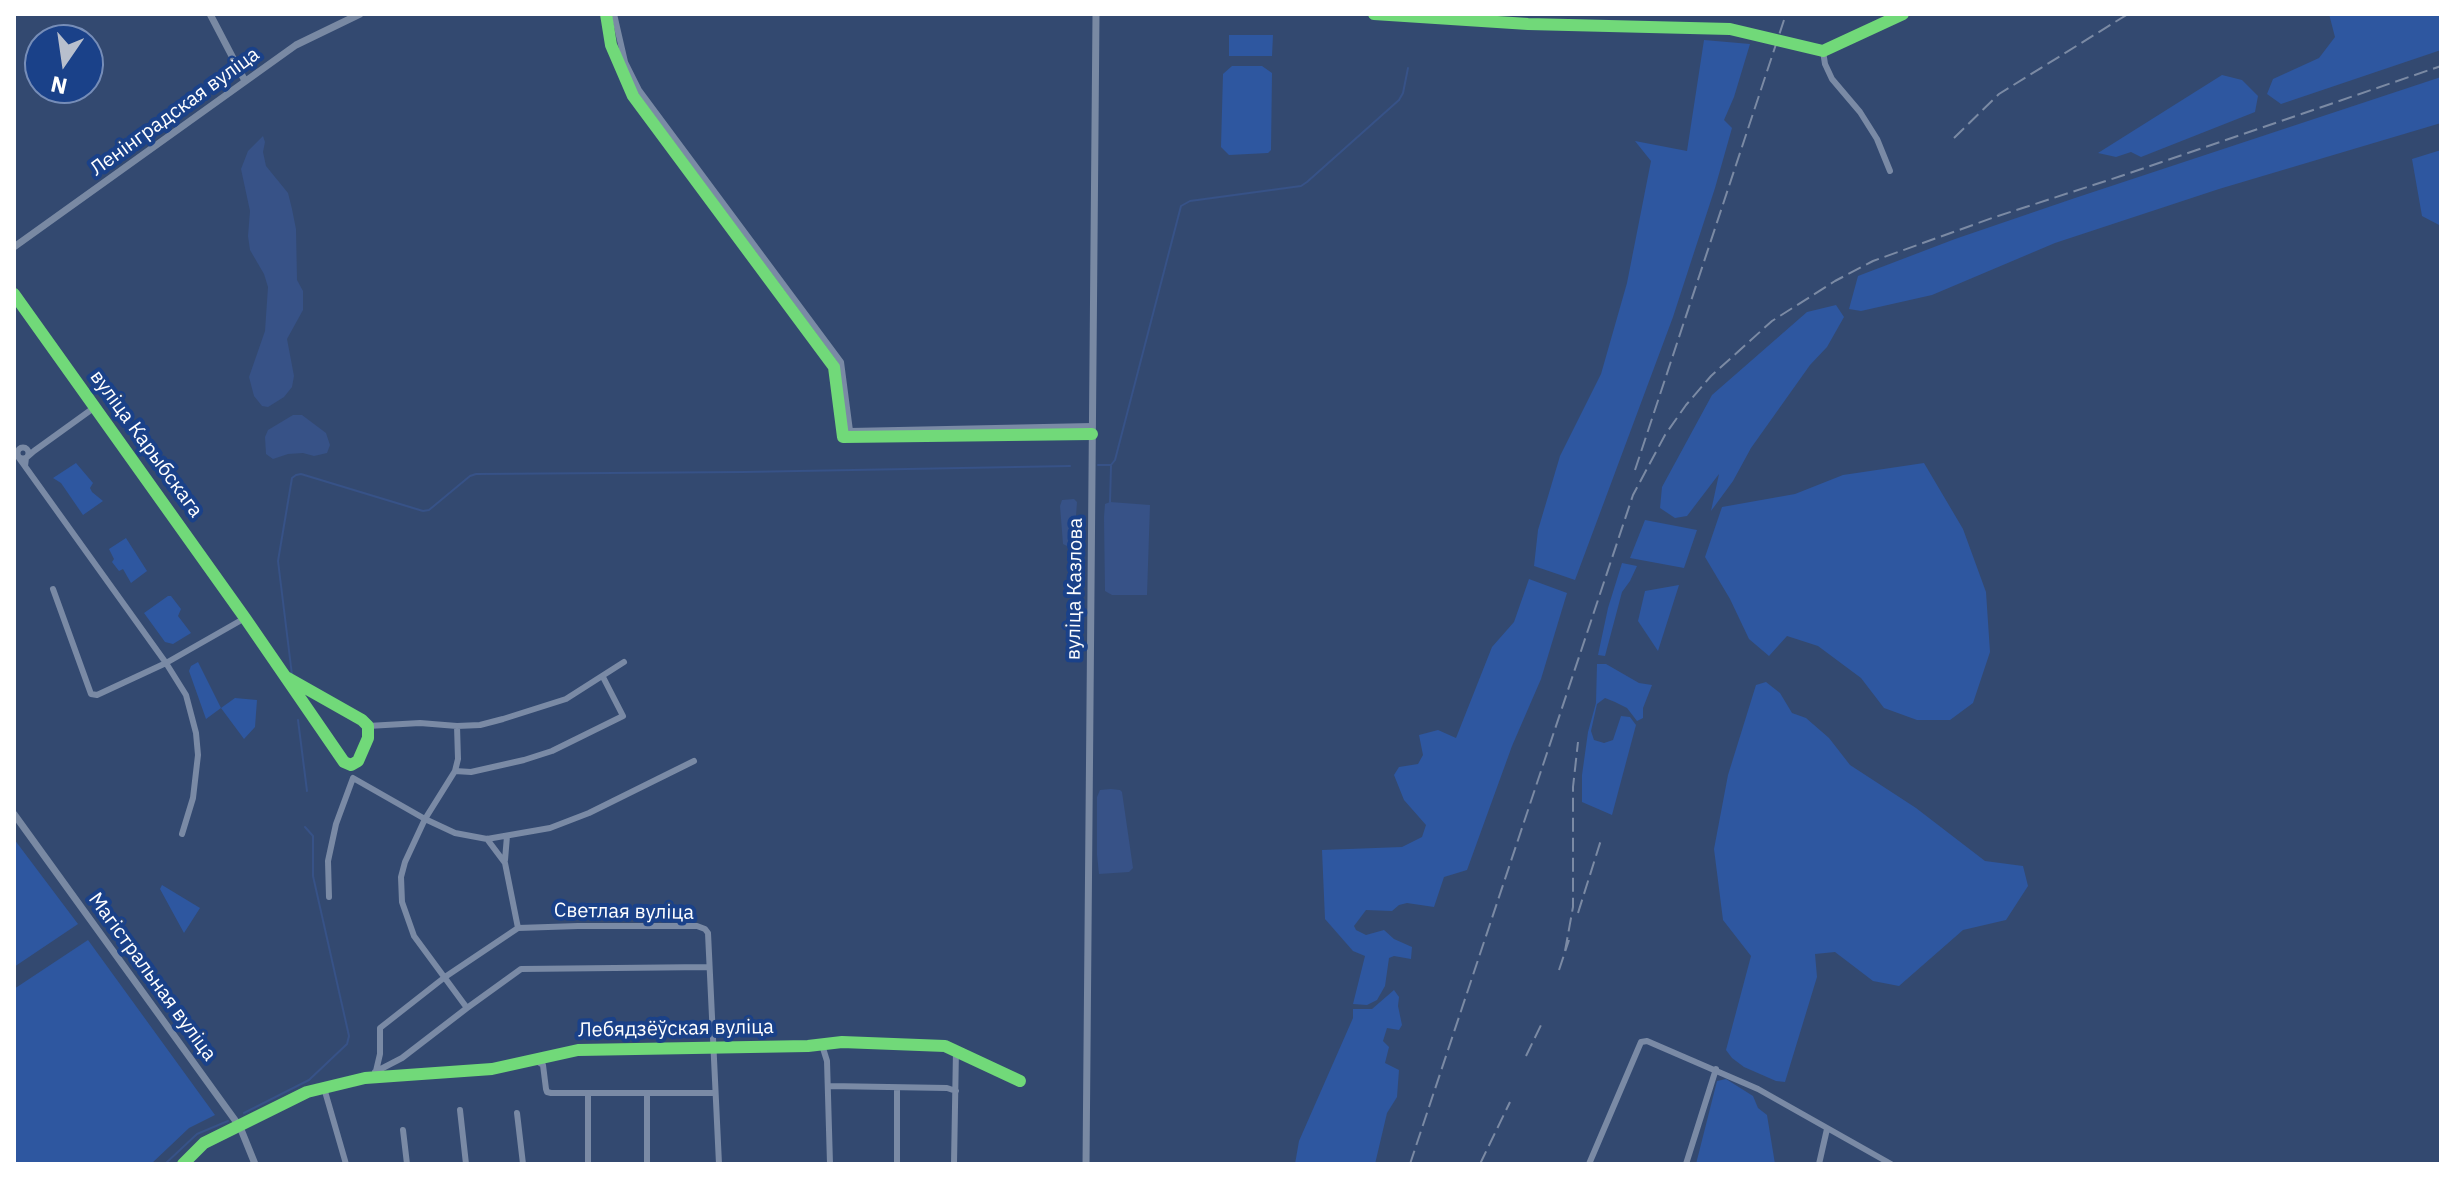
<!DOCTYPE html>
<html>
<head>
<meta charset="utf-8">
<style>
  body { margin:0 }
  #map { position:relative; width:2455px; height:1178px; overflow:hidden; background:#334970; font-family:"IBM Plex Sans",sans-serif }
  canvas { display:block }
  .frame { position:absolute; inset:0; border:16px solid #fff; pointer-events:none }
  .north { position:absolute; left:24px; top:24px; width:80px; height:80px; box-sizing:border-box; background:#1a4189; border:2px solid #768db8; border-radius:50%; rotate:193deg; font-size:22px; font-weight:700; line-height:32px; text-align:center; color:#fff }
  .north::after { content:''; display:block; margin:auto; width:28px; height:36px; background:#b8bfcd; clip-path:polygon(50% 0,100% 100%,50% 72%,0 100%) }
</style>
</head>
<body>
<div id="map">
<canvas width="2455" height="1178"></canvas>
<div class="frame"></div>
<div class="north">N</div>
</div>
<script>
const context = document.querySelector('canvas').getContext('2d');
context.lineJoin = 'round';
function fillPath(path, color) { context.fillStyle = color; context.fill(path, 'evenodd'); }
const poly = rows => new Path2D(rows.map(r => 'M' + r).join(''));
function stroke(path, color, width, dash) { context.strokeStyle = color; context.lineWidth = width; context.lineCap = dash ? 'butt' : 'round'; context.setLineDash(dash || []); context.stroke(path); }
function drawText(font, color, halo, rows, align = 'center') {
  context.font = font + ' "IBM Plex Sans",sans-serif'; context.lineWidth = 8; context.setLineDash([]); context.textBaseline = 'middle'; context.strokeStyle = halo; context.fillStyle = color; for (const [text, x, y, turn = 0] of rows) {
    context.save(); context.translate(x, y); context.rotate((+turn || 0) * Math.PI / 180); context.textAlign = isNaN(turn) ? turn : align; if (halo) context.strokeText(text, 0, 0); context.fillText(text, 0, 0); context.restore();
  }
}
fillPath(poly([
  [2329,14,2441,14,2441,50,2281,104,2267,94,2273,79,2319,58,2335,37],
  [1229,35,1273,35,1272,56,1229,56],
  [1704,40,1750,44,1734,97,1724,120,1732,128,1715,188,1673,317,1575,580,1534,566,1538,530,1560,456,1601,374,1627,283,1651,161,1635,141,1687,151],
  [1232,66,1262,66,1272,73,1271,150,1268,153,1229,155,1221,147,1223,74],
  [2222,75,2242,80,2258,96,2255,112,2141,157,2131,152,2116,157,2098,153],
  [2441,77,2441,123,2219,189,2055,243,1932,295,1861,311,1849,309,1858,276,1955,239,2075,198],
  [2441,150,2441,226,2422,216,2412,159],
  [1836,305,1844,317,1827,347,1810,365,1751,448,1733,481,1711,511,1719,474,1687,516,1675,518,1660,508,1662,487,1712,395,1807,312],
  [76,463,93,483,90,488,92,492,103,501,83,515,61,483,53,478],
  [1924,463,1963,529,1986,592,1990,652,1973,703,1950,720,1917,720,1884,708,1861,678,1818,646,1787,636,1769,656,1749,639,1730,599,1705,557,1722,507,1795,494,1843,475],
  [1645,520,1697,530,1684,568,1630,558],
  [126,538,147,571,131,583,123,569,119,571,112,562,114,559,109,549],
  [1622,563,1637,566,1630,581,1622,592,1605,656,1598,655,1608,608],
  [1529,579,1567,593,1541,679,1512,746,1467,870,1444,877,1434,907,1407,903,1399,905,1392,911,1366,910,1354,926,1356,930,1366,935,1384,930,1394,939,1412,947,1411,959,1394,956,1389,958,1385,986,1377,1000,1367,1005,1353,1004,1365,956,1353,951,1325,919,1322,850,1402,847,1422,837,1426,825,1404,800,1394,775,1399,767,1418,764,1423,755,1419,735,1438,730,1456,738,1492,647,1514,622],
  [1679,585,1658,651,1638,621,1645,591],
  [168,596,171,596,181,609,178,616,191,633,173,644,165,642,144,613],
  [198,662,221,708,235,698,257,700,255,727,244,739,221,708,206,719,189,671,191,666],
  [1597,664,1606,664,1639,683,1652,685,1643,708,1643,718,1637,721,1627,708,1615,702,1605,698,1597,704,1591,731,1594,740,1604,743,1613,740,1621,716,1630,717,1636,725,1612,815,1582,802,1582,775,1588,732,1596,703],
  [1766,682,1780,693,1792,713,1806,718,1829,738,1850,765,1916,808,1985,861,2023,866,2028,886,2006,920,1963,930,1899,986,1873,981,1835,952,1815,954,1817,977,1785,1082,1776,1081,1744,1067,1732,1058,1726,1050,1751,956,1723,920,1714,849,1728,775,1756,685],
  [14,839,78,924,14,967],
  [162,885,200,908,184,933,160,889],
  [88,940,215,1115,189,1128,151,1164,14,1164,14,989],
  [1394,990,1399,997,1398,1006,1402,1025,1399,1030,1387,1028,1383,1041,1389,1047,1385,1063,1399,1070,1397,1097,1387,1113,1375,1164,1295,1164,1299,1141,1353,1018,1353,1009,1372,1009],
  [1726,1079,1753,1096,1758,1108,1767,1115,1775,1164,1696,1164,1717,1081]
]), '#2e57a0');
fillPath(poly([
  [263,136,265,142,263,152,266,166,288,193,292,209,296,229,297,280,303,291,303,310,287,339,294,376,292,387,284,397,268,407,262,406,254,396,249,377,265,331,268,287,264,274,250,250,248,236,250,211,241,169,248,151],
  [293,415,302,415,326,433,330,445,327,453,314,456,303,453,288,454,273,459,266,454,265,437,268,430],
  [1074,499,1077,502,1074,544,1067,546,1063,544,1060,506,1062,500],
  [1110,502,1150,505,1147,595,1112,595,1105,591,1104,517,1105,504],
  [1111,789,1120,790,1122,792,1133,868,1129,872,1099,874,1097,855,1097,797,1100,790]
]), '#375287');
stroke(poly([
  [1098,465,1111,465,1115,460,1181,206,1190,201,1301,186,1307,182,1399,100,1403,93,1408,68],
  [1110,502,1111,466],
  [292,675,278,561,292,478,296,475,301,474,423,511,429,510,470,476,476,474,744,472,1070,466],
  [298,720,307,791],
  [244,1113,309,1080,347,1044,349,1036,313,876,313,836,305,827],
  [165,1164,197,1134,228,1121]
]), '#375287', 2);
stroke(poly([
  [606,14,611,45,633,96,834,367,843,437,1092,434],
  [614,14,625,62,639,90,841,362,850,431,1092,426],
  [1374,14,1528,24,1730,29,1823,51,1903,14],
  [1823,51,1825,64,1832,79,1860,112,1877,139,1890,171],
  [14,294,245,618,344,762,351,765,358,761,368,738,368,726,362,720,286,677],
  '17.5 453a5.5 5.5 0 1 1 11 0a5.5 5.5 0 1 1-11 0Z',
  [14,451,166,663,186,695,196,733,198,755,193,798,182,834],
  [25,466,26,458,34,451,95,407],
  [53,589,91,694,97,695,166,663,245,618],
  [368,726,420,723,457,726,480,725,503,719,566,699,624,662],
  [457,726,458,759,455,771,425,819,405,862,401,877,402,902,414,936,467,1008],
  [455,771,471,772,524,760,552,751,623,716,603,677],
  [353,778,425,819,455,833,487,839,550,828,589,813,694,761],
  [487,839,505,863,518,928],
  [505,860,507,836],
  [329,897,328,861,336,824,353,778],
  [822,1045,827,1061,830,1164],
  [535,1060,543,1065,546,1089,547,1092,551,1093,714,1093],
  [376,1071,380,1054,380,1028,445,977,518,928,578,926,697,926,705,929,708,933,719,1164],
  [375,1072,402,1058,467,1008,521,969,708,967],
  [829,1086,947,1088,956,1091],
  [324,1088,346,1164],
  [647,1093,647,1164],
  [588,1094,588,1164],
  [460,1110,466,1164],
  [517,1113,523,1164],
  [403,1130,407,1164],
  [183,1164,204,1143,307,1092,365,1078,492,1069,578,1050,808,1046,842,1042,945,1046,1020,1081],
  [897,1164,897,1088],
  [954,1164,956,1050],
  [1589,1164,1641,1042,1647,1041,1758,1089,1891,1164],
  [1686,1164,1716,1069],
  [1819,1164,1827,1129]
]), '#7a8aa5', 6);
stroke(poly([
  [210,14,245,81],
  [14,247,296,45,360,14],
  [14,814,240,1127,255,1164],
  [1086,1164,1096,14]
]), '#7989a3', 7);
stroke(poly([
  [1954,138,1999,94,2128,14],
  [1635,470,1786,14],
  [1578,913,1601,840],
  [1565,951,1573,907,1573,787,1578,742],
  [1559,970,1569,940],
  [1526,1056,1543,1021],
  [1410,1164,1633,495,1665,435,1686,405,1711,376,1772,321,1835,281,1873,261,1995,217,2121,176,2441,66],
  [1480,1164,1510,1102]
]), '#7b8aa4', 2, [14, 6]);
stroke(poly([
  [606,14,611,45,633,96,834,367,843,437,1092,434],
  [1374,14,1528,24,1730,29,1823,51,1903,14],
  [14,294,245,618,344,762,351,765,358,761,368,738,368,726,362,720,286,677],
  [183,1164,204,1143,307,1092,365,1078,492,1069,578,1050,808,1046,842,1042,945,1046,1020,1081]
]), '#71d979', 12);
drawText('20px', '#fff', '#1a4189', [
  ["Ленінградская вуліца",175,112,-36],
  ["вуліца Карыбскага",146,444,54],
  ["вуліца Казлова",1075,589,-89],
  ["Светлая вуліца",624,912,1],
  ["Магістральная вуліца",152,977,54],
  ["Лебядзёўская вуліца",676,1029,-1]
]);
</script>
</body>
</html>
